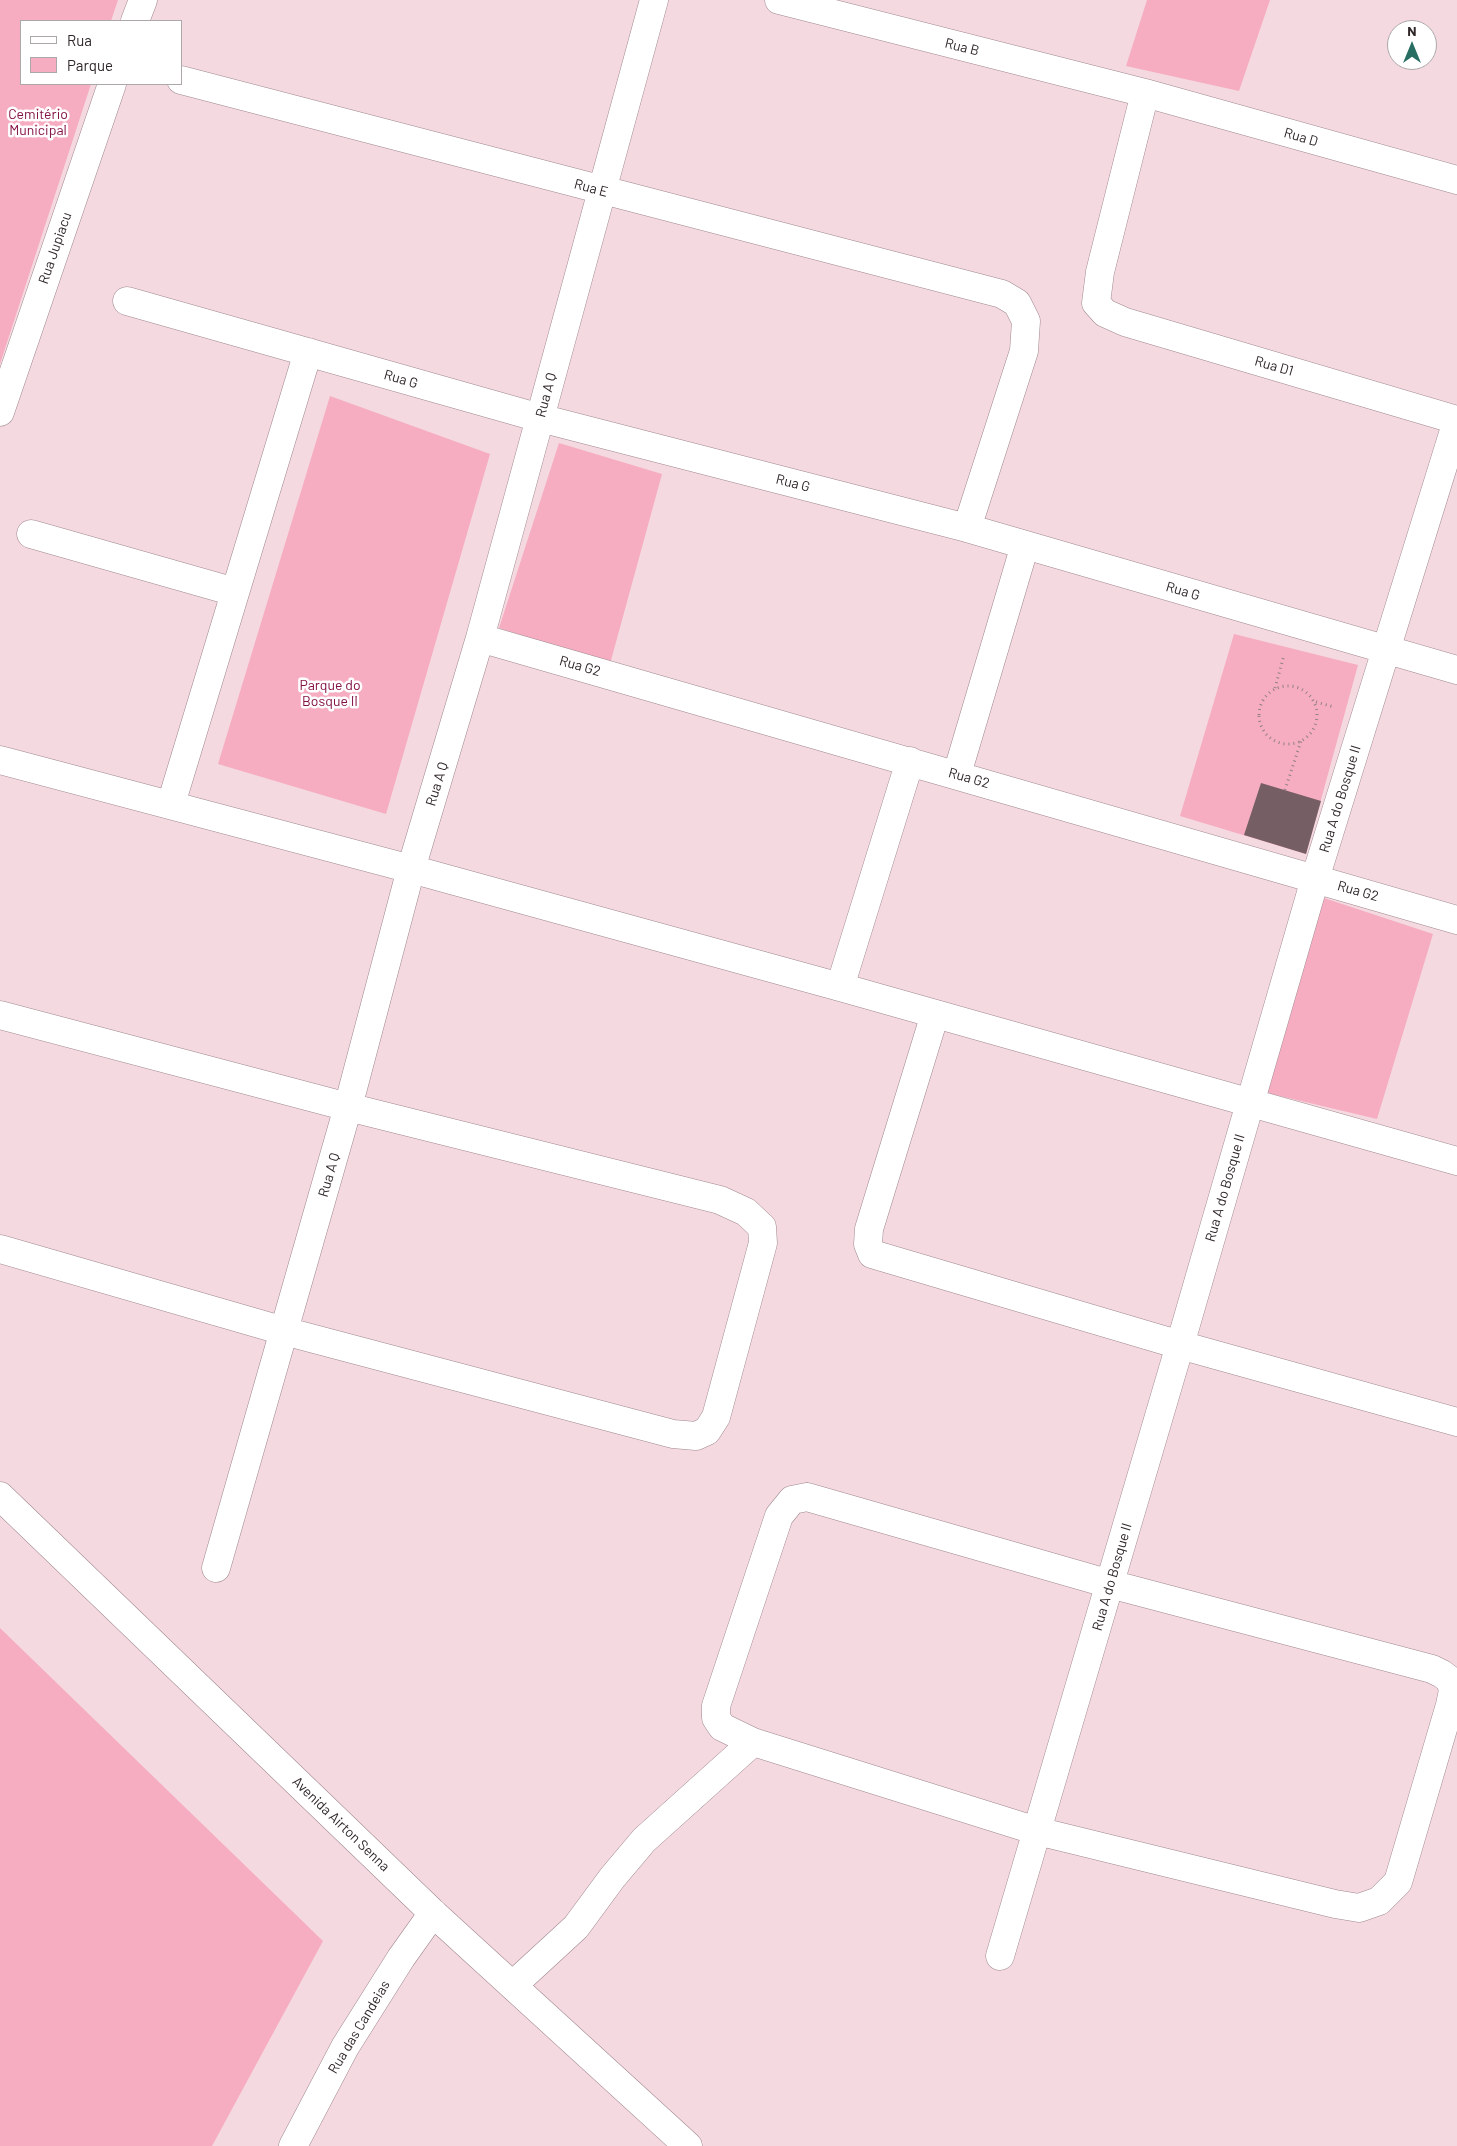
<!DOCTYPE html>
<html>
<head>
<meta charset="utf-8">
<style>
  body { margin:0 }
  #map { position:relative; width:1457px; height:2146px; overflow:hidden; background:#f4d9e0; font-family:Barlow,sans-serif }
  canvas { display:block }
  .legend { position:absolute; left:20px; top:20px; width:162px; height:65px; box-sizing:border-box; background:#fff; border:1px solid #aca8a9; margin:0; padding:6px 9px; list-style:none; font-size:15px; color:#2f2628 }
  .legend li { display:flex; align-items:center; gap:10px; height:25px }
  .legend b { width:25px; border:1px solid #aca8a9 }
  .north { position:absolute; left:1387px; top:20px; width:50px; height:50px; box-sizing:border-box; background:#fff; border:1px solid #aca8a9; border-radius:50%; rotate:0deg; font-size:14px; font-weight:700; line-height:20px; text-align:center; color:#2f2628 }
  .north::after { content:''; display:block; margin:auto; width:18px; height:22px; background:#286e63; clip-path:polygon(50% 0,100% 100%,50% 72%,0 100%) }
</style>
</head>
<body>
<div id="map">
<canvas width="1457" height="2146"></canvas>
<ul class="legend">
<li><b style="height:6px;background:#fff"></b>Rua</li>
<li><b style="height:14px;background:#f6adc1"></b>Parque</li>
</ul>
<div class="north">N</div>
</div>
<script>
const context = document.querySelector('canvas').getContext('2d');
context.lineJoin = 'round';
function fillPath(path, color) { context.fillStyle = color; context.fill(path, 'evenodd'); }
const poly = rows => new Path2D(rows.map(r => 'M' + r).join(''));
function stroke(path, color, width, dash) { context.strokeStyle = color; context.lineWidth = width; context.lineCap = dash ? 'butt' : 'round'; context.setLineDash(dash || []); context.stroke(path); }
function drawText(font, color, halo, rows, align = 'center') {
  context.font = font + ' Barlow,sans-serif'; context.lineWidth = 5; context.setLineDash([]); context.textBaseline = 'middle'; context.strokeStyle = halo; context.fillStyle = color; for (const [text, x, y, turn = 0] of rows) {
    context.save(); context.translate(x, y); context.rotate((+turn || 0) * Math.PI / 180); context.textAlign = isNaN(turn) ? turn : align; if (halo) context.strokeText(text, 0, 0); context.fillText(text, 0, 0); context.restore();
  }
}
fillPath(poly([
  [0,0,118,0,111,21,21,21,21,84,91,84,0,364],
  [1147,0,1270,0,1239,91,1126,66],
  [330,396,490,454,386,814,218,764],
  [559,443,662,474,610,664,499,628],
  [1234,634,1358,665,1306,854,1180,816],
  [1324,898,1433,934,1377,1119,1263,1092],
  [0,1628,323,1941,212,2146,0,2146]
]), '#f6adc1');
fillPath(poly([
  [1261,783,1321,801,1306,854,1244,835]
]), '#755e64');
const minor = poly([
  [779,0,1145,93,1457,180],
  [135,21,143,0],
  [181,80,1002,294,1017,303,1026,321,1024,351,967,528],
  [1145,93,1100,272,1096,303,1105,313,1125,322,1457,420],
  [127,301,540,418,967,528,1457,670],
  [0,412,112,84],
  [31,534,235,592],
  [480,638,1457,920],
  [0,760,411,869,840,987,1457,1161],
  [957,774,1025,545],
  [171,804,308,352],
  [840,987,910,761],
  [935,1014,869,1229,868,1244,872,1254,1180,1345,1457,1422],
  [0,1015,348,1107,720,1200,746,1212,762,1227,763,1243,716,1417,707,1431,696,1436,673,1434,284,1331,0,1249],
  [807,1497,1110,1584,1432,1669,1442,1674,1450,1680,1453,1690,1450,1705,1398,1882,1379,1901,1359,1908,1335,1904,1037,1831,753,1742,722,1727,716,1718,716,1706,779,1516,792,1500,807,1497],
  [216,1568,348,1107,411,869,480,638,654,0],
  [1000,1956,1180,1345,1315,879,1457,421],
  [513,1985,576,1927,612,1878,644,1840,753,1742],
  [293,2146,345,2047,401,1958,433,1913]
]);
const major = poly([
  [0,1496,433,1913,688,2146]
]);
stroke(minor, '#a0888e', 29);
stroke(major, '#a0888e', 29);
stroke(poly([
  '1259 715a29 29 0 1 1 58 0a29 29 0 1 1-58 0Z',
  [1275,688,1284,655],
  [1316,702,1334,707],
  [1285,790,1301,741]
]), '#938185', 3, [1, 4]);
stroke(minor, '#fff', 28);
stroke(major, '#fff', 28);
drawText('14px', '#2f2628', '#fff', [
  ["Rua B",962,47,14],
  ["Rua D",1301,137,16],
  ["Rua E",591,188,15],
  ["Rua Jupiacu",55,248,-71],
  ["Rua D1",1274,366,16],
  ["Rua G",401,379,16],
  ["Rua A Q",546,395,-75],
  ["Rua G",793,483,14],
  ["Rua G",1183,591,16],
  ["Rua G2",580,666,16],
  ["Rua G2",969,778,16],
  ["Rua A Q",437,784,-73],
  ["Rua A do Bosque II",1340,799,-73],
  ["Rua G2",1358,891,16],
  ["Rua A Q",329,1175,-74],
  ["Rua A do Bosque II",1225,1188,-74],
  ["Rua A do Bosque II",1112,1577,-74],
  ["Avenida Airton Senna",341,1824,44],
  ["Rua das Candeias",359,2027,-59]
]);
drawText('14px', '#831244', '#fff', [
  ["Cemitério",38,114],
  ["Municipal",38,130],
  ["Parque do",330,685],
  ["Bosque II",330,701]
]);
</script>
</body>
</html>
